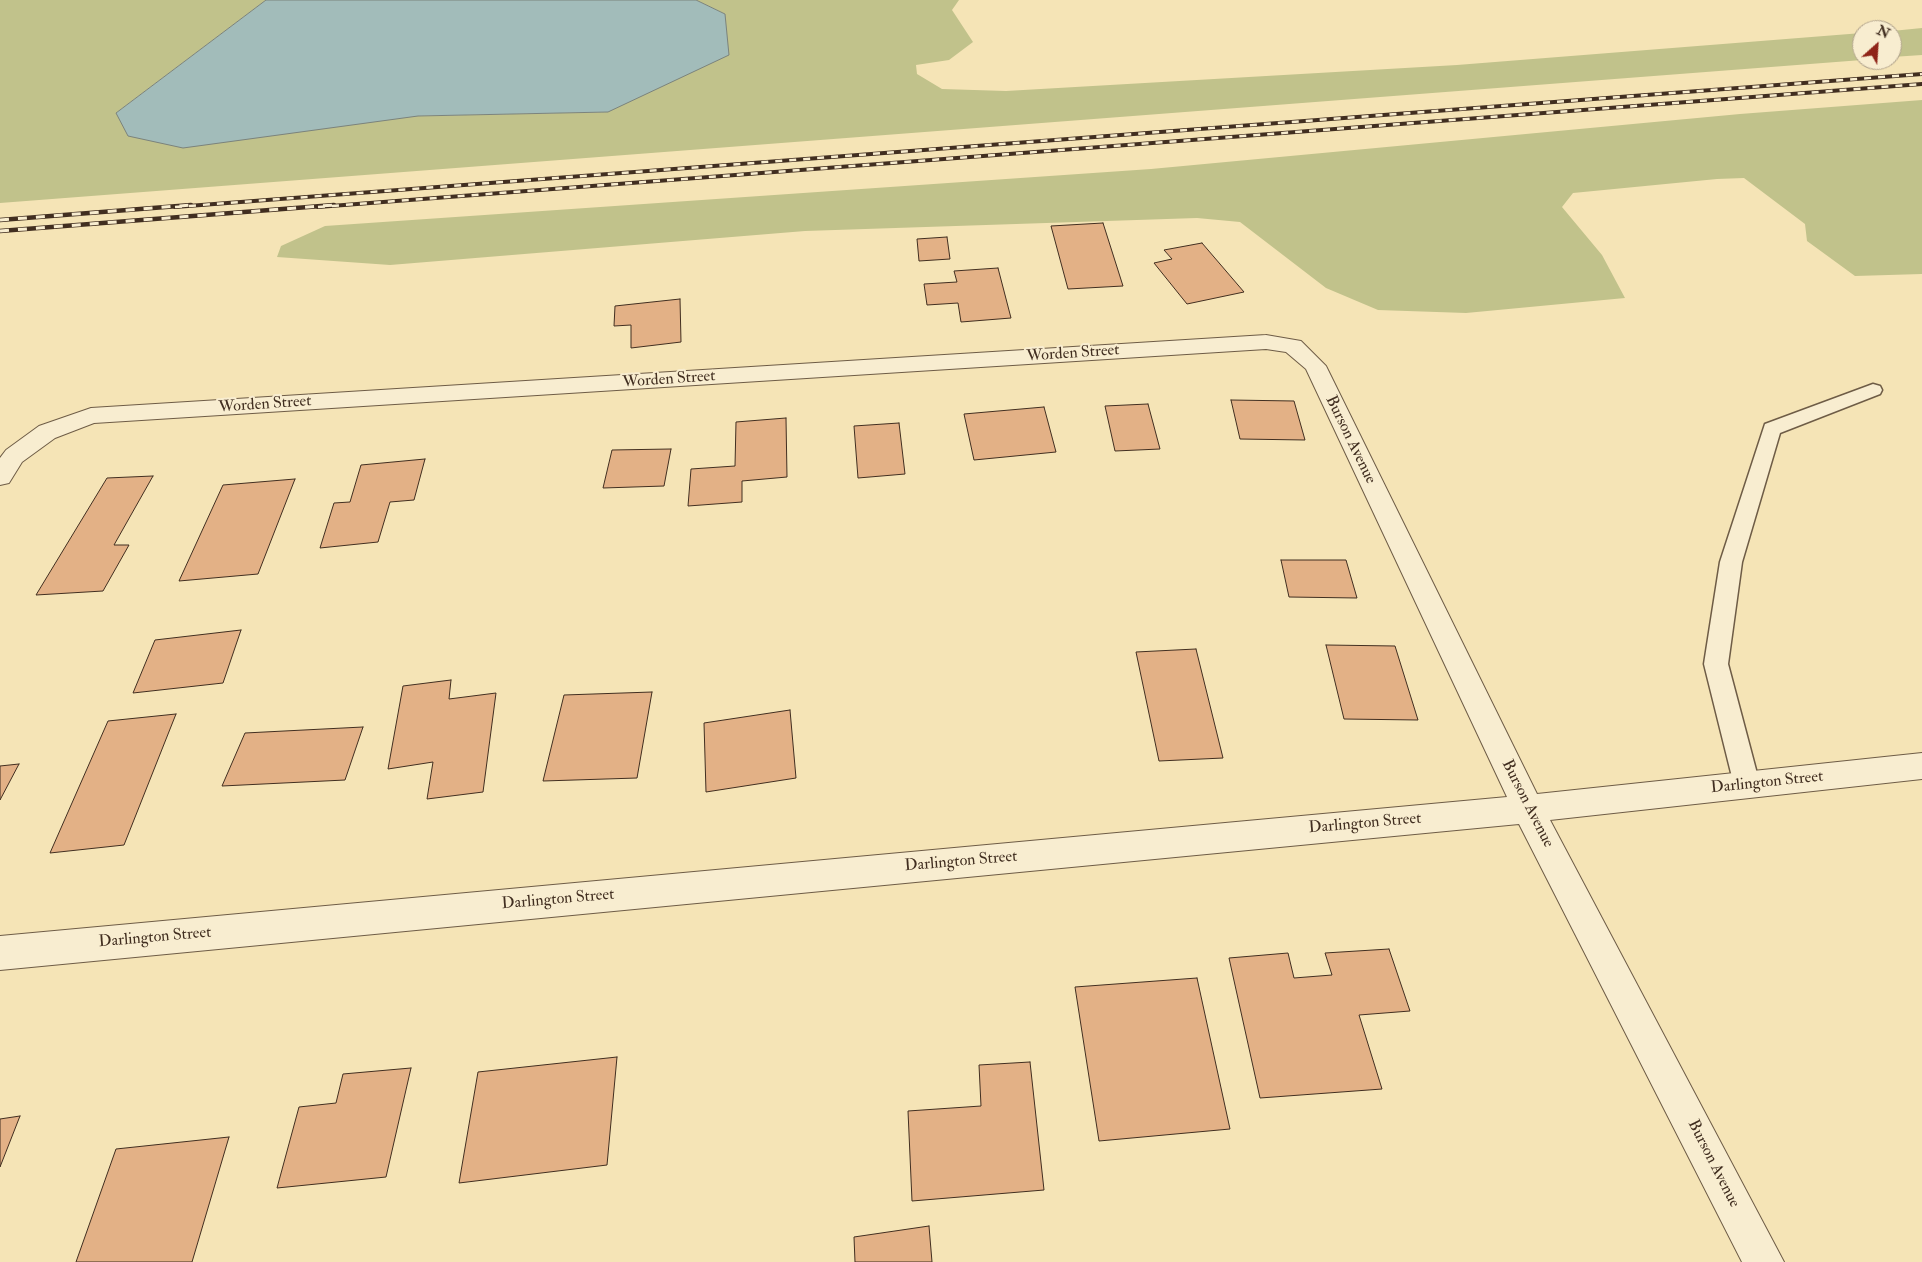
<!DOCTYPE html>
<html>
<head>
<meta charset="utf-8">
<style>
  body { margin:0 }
  #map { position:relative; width:1922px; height:1262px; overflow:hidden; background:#f5e4b6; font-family:"IM FELL Double Pica",serif }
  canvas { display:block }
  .north { position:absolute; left:1852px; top:20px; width:50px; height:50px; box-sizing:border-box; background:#f8edd0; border:1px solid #afa18a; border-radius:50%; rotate:26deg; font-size:14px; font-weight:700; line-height:20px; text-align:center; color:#412e20 }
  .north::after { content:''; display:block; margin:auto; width:18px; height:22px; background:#8f2418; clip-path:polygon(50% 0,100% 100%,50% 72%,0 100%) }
</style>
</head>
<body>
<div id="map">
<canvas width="1922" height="1262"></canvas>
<div class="north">N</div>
</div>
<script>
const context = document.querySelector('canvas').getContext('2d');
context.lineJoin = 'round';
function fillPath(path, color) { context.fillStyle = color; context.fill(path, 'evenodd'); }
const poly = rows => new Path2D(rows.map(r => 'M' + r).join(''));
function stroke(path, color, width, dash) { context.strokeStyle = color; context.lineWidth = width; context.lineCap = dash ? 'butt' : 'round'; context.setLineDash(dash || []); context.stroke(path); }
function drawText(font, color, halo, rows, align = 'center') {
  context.font = font + ' "IM FELL Double Pica",serif'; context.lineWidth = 4; context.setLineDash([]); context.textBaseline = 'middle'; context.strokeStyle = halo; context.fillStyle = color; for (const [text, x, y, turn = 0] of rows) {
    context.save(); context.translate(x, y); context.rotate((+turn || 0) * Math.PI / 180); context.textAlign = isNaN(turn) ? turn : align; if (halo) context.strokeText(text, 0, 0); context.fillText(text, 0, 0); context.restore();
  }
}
fillPath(poly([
  [0,0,266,0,116,113,418,116,608,112,725,14,696,0,959,0,952,10,973,42,949,60,916,65,917,74,942,89,1006,91,1457,65,1862,33,1862,60,0,203],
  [1922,28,1922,55,1892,57,1892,31],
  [1922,100,1922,274,1855,276,1807,241,1805,224,1744,178,1717,179,1573,193,1562,207,1602,255,1625,298,1466,313,1378,310,1326,288,1240,222,1197,218,805,231,390,265,277,257,281,246,325,226,1151,169,1740,114]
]), '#c1c28b');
const water = poly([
  [266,0,696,0,725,14,729,55,608,112,418,116,183,148,128,136,116,113,266,0]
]);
fillPath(water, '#a2bcba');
stroke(water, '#7b837c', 1);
const building = poly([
  [1103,223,1123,286,1068,289,1051,226,1103,223],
  [947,237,950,259,919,261,917,239,947,237],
  [1202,243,1244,292,1187,304,1154,263,1172,259,1164,250,1202,243],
  [998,268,1011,318,961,322,958,303,927,305,924,284,957,282,954,271,998,268],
  [680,299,681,342,631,348,631,325,614,326,615,306,680,299],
  [1231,400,1294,401,1305,440,1240,439,1231,400],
  [1148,404,1160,449,1115,451,1105,406,1148,404],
  [1044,407,1056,452,974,460,964,414,1044,407],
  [786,418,787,477,742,481,742,502,688,506,691,469,735,466,736,422,786,418],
  [899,423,905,474,858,478,854,426,899,423],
  [671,449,664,486,603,488,612,450,671,449],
  [425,459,414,500,390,502,378,542,320,548,334,503,350,502,361,465,425,459],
  [153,476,114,545,129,545,103,591,36,595,107,478,153,476],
  [295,479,258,574,179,581,223,485,295,479],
  [1281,560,1346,560,1357,598,1289,597,1281,560],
  [241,630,223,683,133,693,155,640,241,630],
  [1326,645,1395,646,1418,720,1344,719,1326,645],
  [1196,649,1223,758,1159,761,1136,652,1196,649],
  [451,680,449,699,496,693,483,792,427,799,433,762,388,769,403,686,451,680],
  [652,692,637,778,543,781,564,695,652,692],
  [790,710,796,778,706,792,704,723,790,710],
  [176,714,124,845,50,853,108,721,176,714],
  [363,727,345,780,222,786,245,733,363,727],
  [19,764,0,800,0,766,19,764],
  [1389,949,1410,1011,1359,1015,1382,1089,1260,1098,1229,958,1288,953,1294,978,1332,975,1325,953,1389,949],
  [1197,978,1230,1129,1099,1141,1075,987,1197,978],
  [617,1057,607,1165,459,1183,478,1072,617,1057],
  [1030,1062,1044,1190,912,1201,908,1111,981,1106,979,1065,1030,1062],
  [411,1068,386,1177,277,1188,299,1107,336,1103,343,1074,411,1068],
  [20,1116,0,1167,0,1119,20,1116],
  [229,1137,192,1262,76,1262,116,1149,229,1137],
  [929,1226,932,1262,855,1262,854,1237,929,1226]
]);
fillPath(building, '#e3b186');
stroke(building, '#412e20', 1);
const service = poly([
  [1873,384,1880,386,1882,390,1880,394,1780,433,1742,562,1728,664,1760,785,1756,793,1747,796,1738,793,1734,785,1704,664,1720,562,1765,424,1873,384]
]);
const minor = poly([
  [1266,335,1301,341,1326,366,1537,794,1922,753,1922,779,1550,820,1784,1262,1742,1262,1519,824,0,970,0,936,1507,797,1306,369,1286,352,1266,349,94,423,55,438,22,462,9,483,0,485,0,458,6,450,39,426,91,408,1266,335]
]);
stroke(service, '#6e5c46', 3);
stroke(minor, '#6e5c46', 2);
fillPath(service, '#f8edd0');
fillPath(minor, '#f8edd0');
const railFar1 = poly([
  [175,207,1922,74],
  [318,207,1922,84]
]);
const rail = poly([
  [0,220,191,205],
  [0,231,334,205]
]);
stroke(railFar1, '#412e20', 4);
stroke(rail, '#412e20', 4.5);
stroke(railFar1, '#f8edd0', 2.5, [7]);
stroke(rail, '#f8edd0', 3, [9]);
drawText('16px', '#412e20', '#f8edd0', [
  ["Worden Street",1073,354,-4],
  ["Worden Street",669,380,-4],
  ["Worden Street",265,405,-4],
  ["Burson Avenue",1350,440,64],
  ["Darlington Street",1767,783,-6],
  ["Burson Avenue",1527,804,63],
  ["Darlington Street",1365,824,-5],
  ["Darlington Street",961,862,-5],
  ["Darlington Street",558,900,-5],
  ["Darlington Street",155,938,-5],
  ["Burson Avenue",1713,1164,63]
]);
</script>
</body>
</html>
